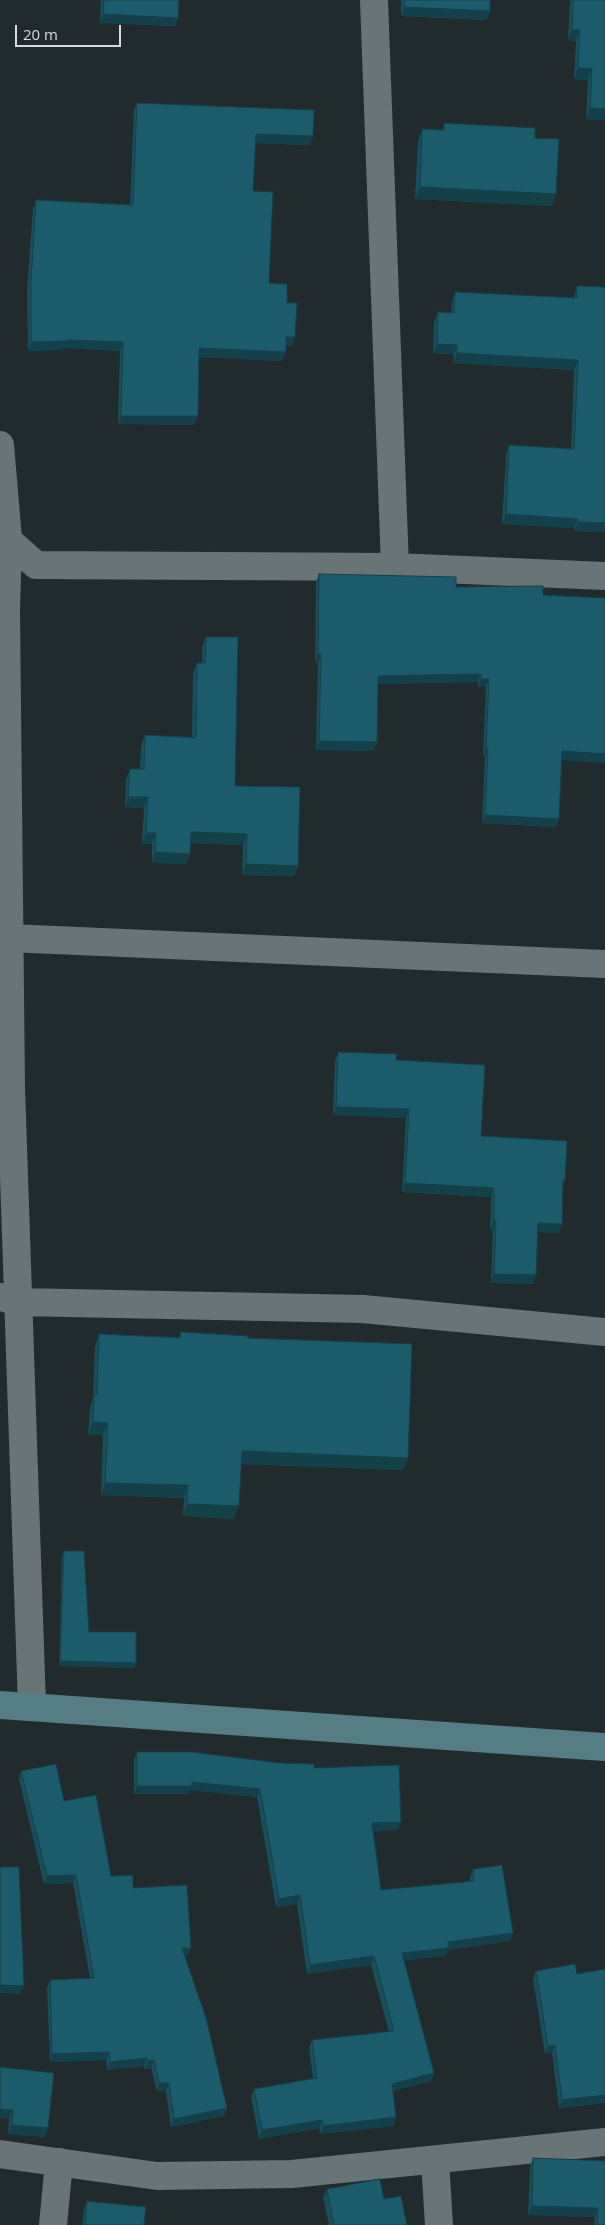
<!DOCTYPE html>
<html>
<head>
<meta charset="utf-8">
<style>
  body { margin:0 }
  #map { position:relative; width:605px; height:2225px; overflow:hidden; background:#212b2e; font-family:"Open Sans",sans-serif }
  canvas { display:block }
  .scale { position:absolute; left:15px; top:25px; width:106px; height:22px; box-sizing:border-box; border:2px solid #d5dbdd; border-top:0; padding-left:6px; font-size:15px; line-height:18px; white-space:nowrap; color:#d5dbdd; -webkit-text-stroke:4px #212b2e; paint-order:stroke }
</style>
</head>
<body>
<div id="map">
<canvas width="605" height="2225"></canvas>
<div class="scale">20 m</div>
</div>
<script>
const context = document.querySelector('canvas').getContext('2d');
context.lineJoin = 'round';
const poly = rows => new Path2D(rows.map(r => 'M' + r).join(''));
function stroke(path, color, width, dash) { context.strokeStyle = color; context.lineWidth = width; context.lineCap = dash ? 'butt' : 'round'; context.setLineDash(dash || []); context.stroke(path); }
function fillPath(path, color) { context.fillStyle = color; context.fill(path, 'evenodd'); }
stroke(poly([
  [374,0,395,567],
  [0,445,8,539,6,610,11,1088,32,1706],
  [0,533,36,565,395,567,605,576],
  [9,938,605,964],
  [1,1297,19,1302,363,1309,605,1332],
  [0,2154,157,2176,292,2174,605,2142],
  [435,2160,439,2225],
  [53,2225,59,2162]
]), '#697477', 28);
stroke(poly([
  [0,1705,605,1747]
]), '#547d86', 28);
fillPath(poly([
  [101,0,179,0,178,18,175,26,100,23],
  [401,0,490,0,487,20,401,16],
  [570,0,605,0,605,120,586,119,588,80,574,79,576,41,568,40],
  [137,103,310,145,255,143,253,191,269,283,287,303,295,337,292,346,286,346,286,352,282,361,199,357,194,425,118,424,120,351,63,348,62,350,28,351,27,290,33,209,36,200,130,205,134,111],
  [444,123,535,138,552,206,415,199,418,141,422,129,442,130],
  [577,286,605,287,605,532,574,531,574,528,502,524,506,454,509,445,571,449,574,370,453,363,454,354,433,353,434,322,438,312,451,313,452,302,455,292,574,298],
  [319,574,456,587,543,595,562,760,559,819,556,827,482,823,485,756,483,756,486,687,478,687,478,682,378,684,377,742,374,751,316,750,318,663,315,663,316,582],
  [206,637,235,786,298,866,294,876,242,875,243,845,190,843,190,854,186,864,152,863,152,844,142,843,144,808,125,807,126,779,130,769,140,769,141,746,145,735,192,737,193,673,197,663,202,663,202,647],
  [338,1052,396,1060,481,1136,565,1180,563,1185,562,1224,559,1233,537,1232,533,1284,491,1283,493,1230,490,1230,491,1197,402,1192,406,1118,333,1115,335,1061],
  [181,1332,248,1338,408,1458,403,1470,241,1464,234,1519,183,1516,184,1498,101,1495,103,1435,88,1435,90,1407,93,1398,95,1347,99,1334,179,1337],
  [64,1551,89,1632,136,1663,134,1668,59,1666,62,1556],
  [137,1752,314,1768,398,1830,373,1831,381,1890,470,1881,470,1878,473,1869,513,1933,510,1941,448,1950,445,1956,404,1960,434,2073,431,2081,393,2091,396,2117,393,2126,320,2134,319,2128,259,2139,251,2097,254,2089,313,2078,309,2048,312,2040,389,2032,371,1965,307,1974,297,1904,276,1907,257,1797,190,1790,189,1794,134,1794,134,1760],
  [21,1771,64,1801,111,1876,133,1888,191,1948,188,1955,184,1956,227,2108,224,2116,171,2127,166,2091,157,2091,151,2068,145,2069,144,2066,107,2070,106,2060,50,2062,47,1988,50,1980,90,1978,73,1883,44,1884,19,1779],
  [605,1969,605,2103,559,2108,552,2053,545,2054,533,1979,536,1971,577,1974],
  [0,2067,45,2137,8,2134,9,2119],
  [533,2158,605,2161,605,2225,594,2225,595,2217,528,2215,530,2166],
  [327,2189,384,2199,407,2225,329,2225,323,2197],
  [87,2201,144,2225,82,2225,84,2210]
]), '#184f5b');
fillPath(poly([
  [404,7,490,11,487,20,401,16],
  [103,14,178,18,175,26,100,23],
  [572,30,580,30,576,41,568,40],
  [578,68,592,69,588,80,574,79],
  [590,108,605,109,605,120,586,119],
  [256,134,313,136,310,145,253,143],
  [420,187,556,194,552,206,415,199],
  [286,337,295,337,292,346,283,346],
  [66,340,123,342,120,351,63,348,62,350,28,351,31,342],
  [437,344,457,345,454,354,433,353],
  [199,348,286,352,282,361,196,357],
  [457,353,578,360,574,370,453,363],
  [121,416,198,416,194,425,118,424],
  [506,514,578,519,574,528,502,524],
  [578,522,605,523,605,532,574,531],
  [318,654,321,655,318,663,315,663],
  [481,674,478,682,375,684,378,676],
  [481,679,489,679,486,687,478,687],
  [319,741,377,742,374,751,316,750],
  [486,748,488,748,485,756,483,756],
  [562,751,605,754,605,763,559,760],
  [128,797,148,797,144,808,125,807],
  [485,815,559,819,556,827,482,823],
  [191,832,247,834,243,845,187,843],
  [146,833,156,833,152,844,142,843],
  [155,852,190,854,186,864,152,863],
  [246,864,298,866,294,876,242,875],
  [336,1107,409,1109,406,1118,333,1115],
  [405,1183,494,1188,491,1197,402,1192],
  [494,1221,496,1222,493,1230,490,1230],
  [538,1223,562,1224,559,1233,534,1232],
  [494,1274,536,1275,533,1284,491,1283],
  [93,1422,108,1423,103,1435,88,1435],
  [242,1451,408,1458,403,1470,237,1464],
  [105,1483,188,1485,184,1498,101,1495],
  [187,1504,239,1506,234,1519,183,1516],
  [60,1661,136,1663,134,1668,59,1666],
  [192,1782,260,1789,257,1797,190,1790,189,1794,134,1794,137,1786],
  [401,1822,398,1830,369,1832,372,1823],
  [76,1875,73,1883,44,1884,47,1876],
  [300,1895,297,1904,276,1907,279,1899],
  [513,1933,510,1941,448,1950,445,1956,399,1961,402,1953,448,1942],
  [182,1948,191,1948,188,1955,179,1956],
  [374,1956,371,1965,307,1974,310,1965],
  [0,1985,24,1986,21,1994,0,1993],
  [555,2045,552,2053,545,2054,548,2046],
  [109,2052,106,2060,50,2062,52,2054],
  [147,2058,144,2066,107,2070,110,2062],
  [154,2060,151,2068,145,2069,148,2061],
  [434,2073,431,2081,389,2092,392,2084],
  [159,2083,169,2083,166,2091,157,2091],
  [605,2095,605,2103,559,2108,562,2100],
  [227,2108,224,2116,171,2127,174,2119],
  [0,2109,13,2110,9,2119,0,2118],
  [396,2117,393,2126,320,2134,323,2126],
  [322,2120,319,2128,259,2139,262,2130],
  [12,2125,48,2128,45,2137,8,2134],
  [532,2206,598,2208,595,2217,528,2215]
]), '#14404a');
const building = poly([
  [104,0,179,0,178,18,103,14,104,0],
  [404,0,490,0,490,11,404,7,404,0],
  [573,0,605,0,605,109,590,108,592,69,578,68,580,30,572,30,573,0],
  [137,103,314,110,313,136,256,134,253,191,273,192,269,283,287,284,287,303,297,303,295,337,286,337,286,352,199,348,198,416,121,416,123,342,66,340,66,341,31,342,31,282,36,200,133,205,137,103],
  [444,123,535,128,535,138,559,139,556,194,420,187,422,129,444,130,444,123],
  [577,286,605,287,605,523,578,522,578,519,506,514,509,445,574,449,578,360,457,353,457,345,437,344,438,312,454,313,455,292,577,298,577,286],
  [319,574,456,577,456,587,543,586,543,595,605,598,605,754,562,751,559,819,485,815,488,748,486,748,489,679,481,679,481,674,378,676,377,742,319,741,321,655,318,654,319,574],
  [206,637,238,637,235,786,300,787,298,866,246,864,247,834,191,832,190,854,155,852,156,833,146,833,148,797,128,797,130,769,144,769,145,735,196,738,197,663,205,663,206,637],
  [338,1052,397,1054,396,1060,485,1065,481,1136,567,1141,565,1180,563,1180,562,1224,538,1223,536,1275,494,1274,496,1222,494,1221,494,1188,405,1183,409,1109,336,1107,338,1052],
  [181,1332,248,1336,248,1338,412,1344,408,1458,242,1451,239,1506,187,1504,188,1485,105,1483,108,1423,93,1422,94,1395,97,1395,99,1334,180,1338,181,1332],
  [64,1551,84,1551,89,1632,136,1632,136,1663,60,1661,64,1551],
  [137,1752,192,1752,280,1763,314,1764,314,1768,399,1765,401,1822,372,1823,381,1890,474,1881,473,1869,502,1865,513,1933,448,1942,448,1948,402,1953,434,2073,392,2084,396,2117,323,2126,322,2120,262,2130,254,2089,317,2078,312,2040,394,2031,374,1956,310,1965,300,1895,279,1899,260,1789,192,1782,192,1786,137,1786,137,1752],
  [56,1764,64,1801,96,1795,111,1876,133,1875,133,1888,187,1885,191,1948,182,1948,206,2018,227,2108,174,2119,169,2083,159,2083,154,2060,148,2061,147,2058,110,2062,109,2052,52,2054,50,1980,94,1978,76,1875,47,1876,21,1771,56,1764],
  [0,1867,19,1867,24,1986,0,1985,0,1867],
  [575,1964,577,1974,605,1969,605,2095,562,2100,555,2045,548,2046,536,1971,575,1964],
  [0,2067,54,2073,48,2128,12,2125,13,2110,0,2109,0,2067],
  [533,2158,605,2161,605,2225,597,2225,598,2208,532,2206,533,2158],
  [380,2179,384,2199,401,2196,407,2225,334,2225,327,2189,380,2179],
  [87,2201,146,2207,144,2225,85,2225,87,2201]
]);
fillPath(building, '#1c5c6a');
stroke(building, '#14404a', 1);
</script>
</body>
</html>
